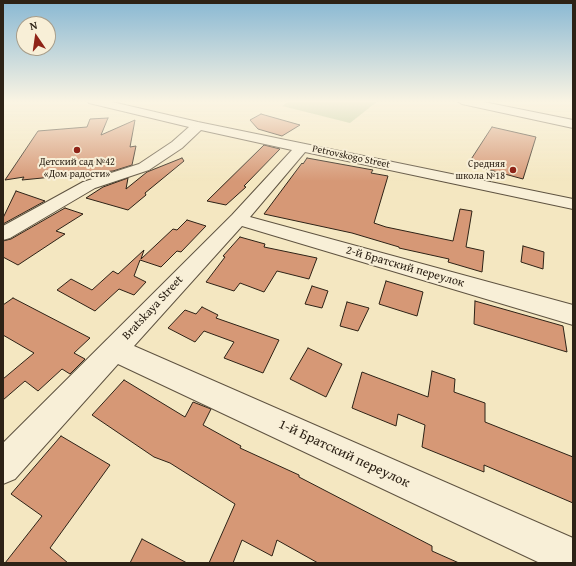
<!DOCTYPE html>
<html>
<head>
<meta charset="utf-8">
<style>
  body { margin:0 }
  #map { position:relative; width:576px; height:566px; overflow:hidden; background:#f4e7c1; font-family:"Gentium Book Plus",serif }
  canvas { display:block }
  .frame { position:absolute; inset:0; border:4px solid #2d2216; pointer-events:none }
  .north { position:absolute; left:16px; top:16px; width:40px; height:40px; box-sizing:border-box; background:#f8efd7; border:1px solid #a79d8a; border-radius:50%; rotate:347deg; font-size:11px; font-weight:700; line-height:16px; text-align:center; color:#2d2216 }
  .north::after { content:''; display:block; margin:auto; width:14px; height:18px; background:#8f2418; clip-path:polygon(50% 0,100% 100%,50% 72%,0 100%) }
</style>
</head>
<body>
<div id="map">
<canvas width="576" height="566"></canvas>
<div class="frame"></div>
<div class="north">N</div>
</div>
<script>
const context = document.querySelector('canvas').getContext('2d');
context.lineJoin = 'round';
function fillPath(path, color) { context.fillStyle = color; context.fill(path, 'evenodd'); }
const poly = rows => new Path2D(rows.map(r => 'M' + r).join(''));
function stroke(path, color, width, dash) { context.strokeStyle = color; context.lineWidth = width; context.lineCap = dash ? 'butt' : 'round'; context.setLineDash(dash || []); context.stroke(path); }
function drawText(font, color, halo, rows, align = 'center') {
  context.font = font + ' "Gentium Book Plus",serif'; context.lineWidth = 4; context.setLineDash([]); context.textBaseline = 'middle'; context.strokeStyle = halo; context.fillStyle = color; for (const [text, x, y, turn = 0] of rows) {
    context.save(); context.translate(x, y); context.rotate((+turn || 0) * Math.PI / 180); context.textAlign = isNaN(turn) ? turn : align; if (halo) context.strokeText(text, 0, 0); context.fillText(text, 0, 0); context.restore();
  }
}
fillPath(poly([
  [290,101,378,101,350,123,282,106]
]), '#b8c696');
const building = poly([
  [261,114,300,125,282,136,258,129,250,120,261,114],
  [108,118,101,135,135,120,130,147,136,146,132,165,113,171,22,180,24,177,5,180,38,131,87,127,90,119,108,118],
  [492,127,536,137,523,179,468,164,492,127],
  [264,145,280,149,244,186,246,187,226,205,207,201,264,145],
  [182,158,184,161,145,193,146,195,128,210,86,198,103,187,128,178,126,189,147,172,182,158],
  [307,158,373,170,371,173,388,176,374,223,386,227,453,241,460,209,472,211,466,247,484,251,482,272,448,262,449,259,399,248,399,247,352,233,264,214,302,163,303,164,307,158],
  [16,191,45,201,3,224,3,218,16,191],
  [65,208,83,214,56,231,65,234,18,265,3,257,3,241,11,239,65,208],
  [187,220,206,226,181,252,177,251,161,267,140,260,134,276,146,282,134,295,119,289,95,311,57,290,71,279,92,290,113,271,118,274,144,250,141,259,173,229,177,230,187,220],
  [240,237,265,244,264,247,317,258,309,279,277,271,264,292,240,283,234,291,206,282,225,257,223,256,240,237],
  [523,246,544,252,543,269,521,262,523,246],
  [386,281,423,292,417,316,379,304,386,281],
  [312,286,328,291,322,308,305,304,312,286],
  [13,298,90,338,74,353,85,359,70,374,62,369,38,391,25,381,3,400,3,379,34,353,3,335,3,305,13,298],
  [475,301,563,326,567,352,474,324,475,301],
  [347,302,369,308,358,331,340,326,347,302],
  [202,307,218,315,216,318,279,340,263,373,224,358,234,342,204,331,195,342,168,328,185,310,196,314,202,307],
  [308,348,342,364,326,397,290,379,308,348],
  [432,371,455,379,454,392,485,403,485,422,573,457,573,503,484,465,484,472,422,447,425,425,398,414,396,426,352,408,362,372,428,397,432,371],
  [124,380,185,417,193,402,211,409,203,425,241,446,240,448,299,475,299,477,432,546,432,551,459,563,318,563,277,540,272,556,242,540,233,563,209,563,235,504,170,463,154,457,92,415,124,380],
  [61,436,110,465,50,548,68,563,5,563,42,516,11,494,61,436],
  [142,539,187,563,130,563,142,539]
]);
fillPath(building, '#d69876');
stroke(building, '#2d2216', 1);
const minor = poly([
  [88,101,108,101,198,122,573,199,573,209,305,152,250,217,573,305,573,325,242,226,134,346,573,538,573,563,540,563,118,364,15,479,3,484,3,443,232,215,292,150,201,130,182,148,149,170,95,188,10,238,3,240,3,226,83,182,139,164,172,142,189,127,89,103,88,101],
  [457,101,479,101,573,120,573,128,462,104,457,101]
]);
stroke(minor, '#5f5341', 2);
fillPath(minor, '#f8efd7');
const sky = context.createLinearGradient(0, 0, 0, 181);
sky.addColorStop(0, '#89b8d3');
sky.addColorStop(0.56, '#faf4e3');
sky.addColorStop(1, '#faf4e300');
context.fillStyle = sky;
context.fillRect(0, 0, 576, 181);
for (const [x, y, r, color] of [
  [77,150,4,"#8f2418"],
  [513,170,4,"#8f2418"]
]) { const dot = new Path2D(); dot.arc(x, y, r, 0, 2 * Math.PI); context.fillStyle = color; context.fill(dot); stroke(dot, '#f8efd7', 1.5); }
drawText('10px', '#2d2216', '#f8efd7', [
  ["Petrovskogo Street",351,157,12]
]);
drawText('10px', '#2d2216', '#f8efd7', [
  ["Детский сад №42",77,162],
  ["«Дом радости»",77,174],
  ["Средняя",505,164,"right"],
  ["школа №18",505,176,"right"]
]);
drawText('12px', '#2d2216', '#f8efd7', [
  ["2-й Братский переулок",405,267,16],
  ["Bratskaya Street",153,308,-47]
]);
drawText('14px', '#2d2216', '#f8efd7', [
  ["1-й Братский переулок",344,454,25]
]);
</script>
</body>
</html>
